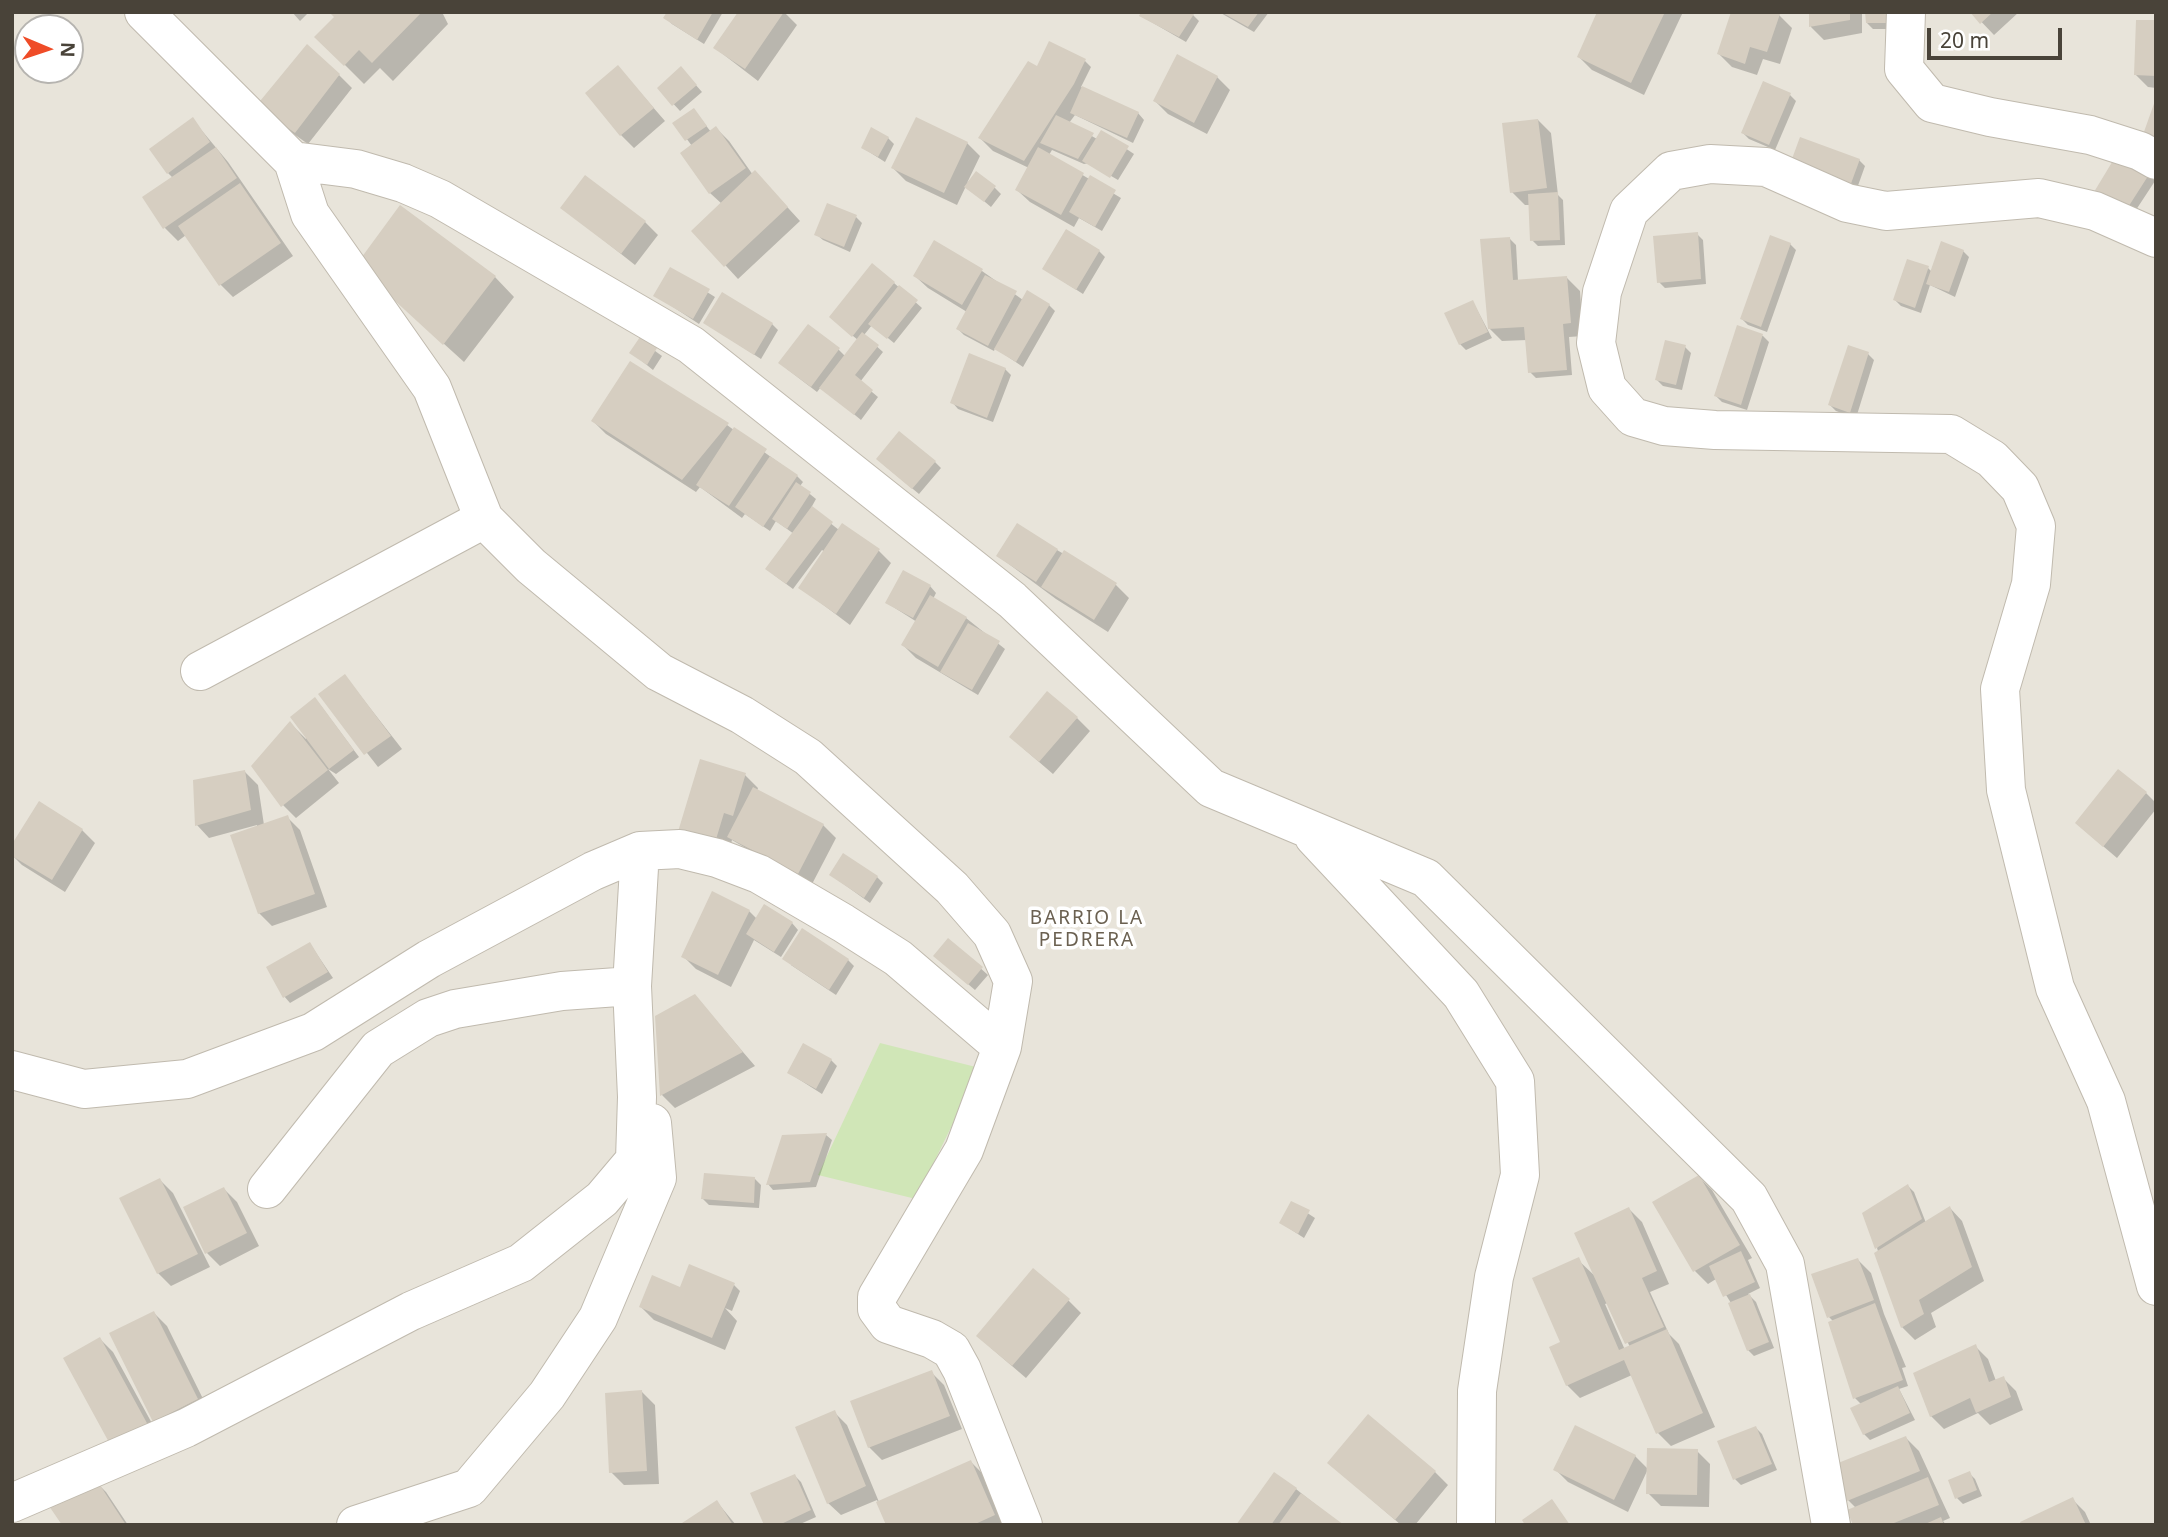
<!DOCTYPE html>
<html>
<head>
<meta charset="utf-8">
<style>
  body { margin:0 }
  #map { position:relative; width:2168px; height:1537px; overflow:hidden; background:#f5f2eb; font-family:"Noto Sans",sans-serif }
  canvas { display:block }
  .frame { position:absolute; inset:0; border:14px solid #494339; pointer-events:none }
  .north { position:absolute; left:14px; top:14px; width:70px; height:70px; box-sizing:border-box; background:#fff; border:2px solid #b6b4b0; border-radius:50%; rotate:92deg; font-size:19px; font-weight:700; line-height:28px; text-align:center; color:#494339 }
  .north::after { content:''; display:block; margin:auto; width:24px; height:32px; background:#ef4c28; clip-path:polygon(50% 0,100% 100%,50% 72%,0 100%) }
  .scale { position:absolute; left:1927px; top:28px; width:135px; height:32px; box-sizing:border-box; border:4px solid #494339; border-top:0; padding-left:9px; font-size:21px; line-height:24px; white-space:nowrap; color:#494339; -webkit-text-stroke:5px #fff; paint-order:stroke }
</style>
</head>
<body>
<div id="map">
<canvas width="2168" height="1537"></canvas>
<div class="frame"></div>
<div class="north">N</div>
<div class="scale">20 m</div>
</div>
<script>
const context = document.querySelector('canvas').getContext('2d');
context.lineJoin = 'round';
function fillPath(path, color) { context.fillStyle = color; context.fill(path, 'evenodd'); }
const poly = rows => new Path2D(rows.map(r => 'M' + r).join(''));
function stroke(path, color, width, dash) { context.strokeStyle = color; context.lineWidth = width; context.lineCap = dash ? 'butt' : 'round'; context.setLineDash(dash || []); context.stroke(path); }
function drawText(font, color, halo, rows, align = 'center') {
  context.font = font + ' "Noto Sans",sans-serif'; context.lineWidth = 7; context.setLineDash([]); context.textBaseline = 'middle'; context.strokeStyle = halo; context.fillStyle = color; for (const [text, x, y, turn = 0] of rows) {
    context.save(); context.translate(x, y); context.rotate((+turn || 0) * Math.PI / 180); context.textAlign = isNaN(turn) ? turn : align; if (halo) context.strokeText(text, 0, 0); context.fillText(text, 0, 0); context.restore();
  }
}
fillPath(poly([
  [12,12,2156,12,2156,1525,12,1525],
  [28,28,70,28,70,70,28,70]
]), '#e8e4da');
fillPath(poly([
  [880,1043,980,1068,916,1199,818,1175]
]), '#d0e6b7');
fillPath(poly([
  [292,12,309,12,300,21],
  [331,12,442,12,448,24,393,81,380,68,364,84,317,37,336,17],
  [669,12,723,12,704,44,672,24,666,18],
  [784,12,797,25,758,81,715,48],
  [1219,12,1269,12,1254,32],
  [1599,12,1683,12,1644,95,1592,70,1579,57],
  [1733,12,1770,12,1779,15,1792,28,1780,64,1763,59,1757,75,1732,67,1719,54],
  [1811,12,1862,12,1862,33,1824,40,1811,27],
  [1894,12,1894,29,1873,29,1867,23],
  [1972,12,2019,12,1994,35],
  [1193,15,1199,21,1186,42,1141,16],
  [2156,22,2156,88,2148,87,2135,74],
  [1085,61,1091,67,1081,87,1138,113,1144,120,1133,143,1075,115,1069,123,1097,139,1101,132,1134,154,1118,180,1089,163,1084,164,1052,150,1049,155,1121,198,1102,231,1079,218,1074,227,1030,202,1017,190,1029,168,993,151,980,138,1038,68],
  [618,67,665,121,634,148,621,135],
  [339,75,352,88,308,144,271,118],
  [687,75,702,92,680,111,659,88],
  [1217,77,1230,90,1207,134,1168,114,1155,101],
  [1764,84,1790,95,1796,101,1775,150,1749,139,1743,133],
  [694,110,711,132,716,128,729,141,753,175,768,186,800,221,738,279,694,231,722,204,710,193,692,146,675,123],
  [1538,120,1551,133,1558,195,1563,200,1565,245,1538,246,1532,240,1531,205,1525,205,1512,192],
  [198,126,228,162,293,256,233,297,220,284,186,235,178,241,165,228,173,178,168,173],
  [888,138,894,144,885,162,863,148],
  [967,143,980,156,967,183,976,174,995,188,1001,194,991,207,966,186,957,205,906,181,893,168],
  [1859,160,1865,166,1855,194,1797,172],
  [2149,175,2155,181,2132,216,2102,198],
  [563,208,645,222,658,235,635,265],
  [856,217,862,223,850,252,823,240,816,234],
  [1697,234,1703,240,1706,284,1665,288,1659,282],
  [1510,239,1516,245,1518,281,1567,278,1580,291,1583,336,1569,337,1572,375,1536,378,1530,372,1527,340,1502,341,1489,328],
  [1790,244,1796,250,1767,332,1748,325,1742,319],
  [1099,251,1105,257,1083,294,1044,269],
  [1963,251,1969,257,1955,297,1930,285,1921,313,1901,306,1895,300,1928,268,1932,272],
  [670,269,715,297,699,324,655,295],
  [982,271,1023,300,1049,305,1055,311,1023,367,995,348,994,351,964,335,958,329,967,312,928,288,915,276],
  [495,277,514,297,464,362,378,284],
  [894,283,922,308,894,343,872,325,864,335,883,352,860,382,878,397,861,420,821,387,817,392,787,369,838,349,845,356,858,340,837,323],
  [1473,302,1492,338,1466,350,1460,344],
  [705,323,772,324,778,330,761,359],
  [1738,328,1763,336,1769,342,1747,410,1722,402,1716,396],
  [640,340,662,356,653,370,632,353],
  [1685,347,1691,353,1682,390,1663,386,1657,380],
  [1868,354,1874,360,1856,418,1836,411,1830,405],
  [1005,369,1011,375,993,422,958,409,952,402],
  [593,421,727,425,797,476,803,482,800,486,816,499,811,508,839,530,879,551,891,563,850,625,801,588,825,552,822,550,793,589,774,575,794,534,776,521,770,531,745,514,742,518,700,487,696,492,606,434],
  [935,462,941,468,919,494,884,465],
  [1057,550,1116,585,1129,598,1108,632,1056,599,998,556],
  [930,586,936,593,933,599,966,618,1005,649,978,695,916,658,903,645,917,622,887,603],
  [345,676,402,749,378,767,321,694],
  [321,706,359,757,336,774,328,769,339,783,296,818,283,805,291,724,306,739],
  [1077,718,1090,731,1053,774,1024,749],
  [245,772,258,785,264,825,287,817,300,830,327,907,272,926,259,913,257,825,209,838,197,825],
  [745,775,758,788,757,791,823,825,836,838,811,886,732,840,727,858,692,848],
  [2146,793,2156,803,2156,809,2117,858,2090,835],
  [82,830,95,843,65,892,22,865,12,855],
  [831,875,877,877,883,883,870,903],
  [749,911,757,919,792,923,798,930,781,957,754,940,731,987,696,969,683,956],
  [949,940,988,975,975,990,942,962],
  [310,944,333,978,290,1003,284,996],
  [848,960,854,966,836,995,791,965],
  [695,996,755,1066,675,1108,662,1095,657,1018],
  [831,1060,837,1066,822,1094,789,1073],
  [826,1135,832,1140,816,1187,773,1190,768,1184],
  [1699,1177,1712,1190,1752,1258,1748,1260,1760,1288,1748,1294,1756,1302,1774,1348,1754,1356,1748,1350,1731,1303,1716,1279,1708,1284,1695,1271],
  [755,1179,761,1185,759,1208,709,1205,703,1199],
  [160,1180,173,1193,210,1267,171,1286,158,1273],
  [1908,1186,1914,1192,1926,1223,1950,1208,1962,1221,1984,1281,1931,1313,1936,1327,1915,1340,1902,1327,1877,1248],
  [224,1189,237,1202,259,1246,220,1266,207,1253],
  [1292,1203,1315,1218,1304,1238,1281,1223],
  [1629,1209,1642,1222,1669,1284,1650,1292,1669,1334,1679,1344,1715,1427,1671,1446,1658,1433,1632,1375,1580,1398,1567,1385,1562,1343,1578,1260,1596,1277],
  [1608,1303,1630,1347,1625,1350,1605,1304],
  [1858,1260,1871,1273,1884,1314,1906,1367,1902,1368,1908,1386,1899,1389,1915,1420,1870,1440,1864,1434,1862,1405,1855,1398,1834,1322,1829,1317],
  [734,1285,740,1291,732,1311,725,1308,737,1321,725,1350,654,1320,641,1307,687,1292],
  [1068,1300,1081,1313,1026,1378,991,1348],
  [154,1313,167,1326,210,1413,155,1421],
  [100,1339,113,1352,160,1438,65,1358],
  [1975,1346,1988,1359,1996,1381,2003,1378,2016,1391,2023,1410,1990,1425,1978,1413,1944,1429,1931,1416],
  [931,1372,944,1385,962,1429,882,1460,869,1447],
  [642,1392,655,1405,659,1484,624,1485,611,1472],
  [834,1412,847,1425,879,1502,971,1462,984,1475,1006,1525,888,1525,877,1500,841,1515,828,1503],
  [1756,1428,1762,1434,1777,1470,1741,1485,1735,1479],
  [1906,1438,1919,1451,1950,1518,1943,1521,1946,1525,1854,1525,1856,1508,1848,1500],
  [1697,1451,1710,1464,1709,1507,1661,1506,1648,1493],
  [1635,1456,1648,1469,1628,1512,1568,1482,1555,1469],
  [1329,1463,1435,1472,1448,1485,1415,1525,1401,1525],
  [1969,1473,1975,1479,1982,1496,1963,1504,1957,1498],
  [795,1476,801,1482,816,1517,798,1525,766,1525],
  [93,1479,106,1492,128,1525,64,1525],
  [1296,1489,1341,1525,1239,1525],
  [2072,1499,2085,1512,2091,1525,2023,1525],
  [717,1502,736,1525,682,1525]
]), '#0003');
fillPath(poly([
  [329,12,422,12,372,63,359,50,344,66,314,37,334,17],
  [667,12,713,12,697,40,663,18],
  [738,12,784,12,745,69,713,48],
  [1141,12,1190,12,1194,14,1179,37,1139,16],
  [1221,12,1259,12,1248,27],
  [1597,12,1665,12,1631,83,1577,57],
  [1731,12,1780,14,1767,52,1750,47,1745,64,1717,54],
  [1809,12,1850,12,1850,20,1809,27],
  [1865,12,1889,12,1889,23,1866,23],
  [1970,12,1993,12,1980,24],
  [2136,20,2156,20,2156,76,2134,75],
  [1049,41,1086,59,1074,84,1024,161,978,138,1028,61,1037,66],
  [307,44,340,74,295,133,256,106],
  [1177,54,1218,76,1194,123,1153,101],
  [618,65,654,108,620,136,585,93],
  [681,66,697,85,672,106,657,88],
  [1763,81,1791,93,1769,145,1741,133],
  [1082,86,1139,112,1127,138,1070,113],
  [2156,98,2156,149,2140,143],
  [694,108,707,126,685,141,672,123],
  [1056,115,1094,133,1078,159,1040,143],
  [193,117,210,142,167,174,149,149],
  [916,117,968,142,944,193,891,168],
  [1538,119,1547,188,1510,193,1502,123],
  [716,126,746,168,709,194,680,153],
  [871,127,889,137,878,157,861,148],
  [1101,130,1129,146,1110,178,1082,161],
  [1800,137,1860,159,1849,189,1789,167],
  [216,147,237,178,163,229,142,197],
  [1038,147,1084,173,1061,215,1015,190],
  [2117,154,2150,173,2125,212,2094,192],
  [755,170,788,207,724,267,691,231],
  [976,171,996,186,984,202,964,187],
  [585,175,646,221,621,254,560,208],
  [1090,175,1116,190,1095,227,1069,212],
  [240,183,281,243,219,286,178,226],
  [1558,192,1560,240,1530,241,1528,194],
  [827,203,857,215,844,247,814,235],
  [400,205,496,276,443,345,356,265],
  [1066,229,1100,250,1076,290,1042,269],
  [1698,232,1701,279,1657,283,1653,236],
  [1770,235,1791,243,1761,327,1740,319],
  [1510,237,1513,280,1567,276,1571,323,1563,324,1567,370,1528,373,1524,327,1488,329,1480,239],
  [934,240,983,269,962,305,913,276],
  [1941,241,1964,250,1949,292,1926,284],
  [1907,259,1929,266,1915,308,1893,300],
  [872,263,895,282,852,337,829,317],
  [670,267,710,289,693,319,653,296],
  [985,275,1017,291,988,346,956,329],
  [899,285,918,300,887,339,868,324],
  [1027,290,1050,304,1016,362,994,349],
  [722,292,773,323,754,355,703,323],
  [1473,300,1488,332,1459,345,1444,313],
  [808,324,840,348,811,387,778,363],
  [1737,325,1763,334,1741,405,1714,396],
  [862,332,879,345,855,375,873,390,854,415,819,388],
  [640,337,657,348,647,365,629,353],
  [1665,340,1686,345,1676,385,1655,380],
  [1848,345,1869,352,1850,413,1828,405],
  [969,353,1006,368,987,418,950,403],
  [630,361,729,423,682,480,591,421],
  [734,427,767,449,729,506,696,485],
  [899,431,936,461,912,489,876,459],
  [770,456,798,475,763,527,735,507],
  [796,482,811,492,787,529,772,519],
  [812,506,833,522,786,584,765,569],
  [842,523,880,549,836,614,798,588],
  [1017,523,1058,549,1036,582,996,556],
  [1064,550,1117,583,1094,620,1041,587],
  [903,570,931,585,913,618,885,603],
  [930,595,967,617,938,667,901,645],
  [968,623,1000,641,972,690,940,672],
  [345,674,391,736,364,755,318,694],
  [1047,691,1078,717,1039,762,1009,737],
  [315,697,354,750,329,769,290,717],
  [290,721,328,770,281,807,251,766],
  [700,759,746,773,733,816,724,813,714,846,677,835],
  [2118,769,2147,792,2103,847,2075,823],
  [245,770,251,810,195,826,193,780],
  [753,787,824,824,798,874,727,837],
  [39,801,83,829,52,880,12,856,12,844],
  [288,815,315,894,258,914,230,835],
  [843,853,878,876,864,898,829,875],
  [712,891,750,910,718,975,681,957],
  [764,904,793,922,774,952,746,934],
  [802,928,849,959,829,990,782,959],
  [948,938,983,967,968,985,933,956],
  [310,942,328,972,283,998,266,967],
  [695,994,743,1052,660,1096,655,1016],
  [803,1043,832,1059,816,1089,787,1073],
  [827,1133,810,1182,766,1185,782,1135],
  [704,1173,755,1177,754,1203,701,1199],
  [1699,1175,1740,1245,1693,1272,1652,1202],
  [160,1178,198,1254,157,1274,119,1198],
  [1908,1184,1922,1219,1875,1249,1862,1213],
  [224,1187,247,1233,205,1254,183,1207],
  [1291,1201,1310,1210,1298,1234,1279,1223],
  [1950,1206,1972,1267,1919,1300,1924,1314,1901,1328,1874,1253],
  [1629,1207,1657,1271,1642,1278,1664,1327,1625,1344,1574,1233],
  [1741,1251,1755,1282,1723,1297,1709,1266],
  [1579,1257,1619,1350,1667,1329,1703,1413,1656,1434,1624,1360,1566,1386,1549,1347,1560,1342,1532,1278],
  [1858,1258,1874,1300,1827,1318,1811,1274],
  [689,1264,735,1283,712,1338,639,1307,652,1275,680,1287],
  [1033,1268,1070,1299,1012,1366,976,1336],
  [1750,1294,1769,1342,1747,1351,1728,1303],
  [1875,1303,1903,1380,1853,1399,1828,1322],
  [154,1311,198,1399,153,1422,109,1333],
  [100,1337,148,1425,111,1446,63,1358],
  [1976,1344,1989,1382,2004,1376,2011,1397,1976,1413,1970,1398,1930,1417,1913,1373],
  [932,1370,950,1416,868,1448,850,1401],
  [1898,1386,1910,1413,1863,1435,1850,1408],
  [642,1390,647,1471,609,1473,605,1393],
  [835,1410,866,1486,827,1504,795,1427],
  [1368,1414,1436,1471,1395,1520,1327,1463],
  [1575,1425,1636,1455,1614,1500,1553,1470],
  [1756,1426,1772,1464,1733,1480,1717,1441],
  [1906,1436,1920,1471,1847,1501,1833,1465],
  [1647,1448,1698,1449,1697,1495,1646,1494],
  [971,1460,995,1515,973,1525,886,1525,876,1502],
  [1970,1471,1977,1490,1955,1499,1948,1480],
  [1274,1472,1297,1488,1271,1525,1236,1525],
  [795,1474,811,1510,779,1525,764,1525,750,1493],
  [94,1476,126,1525,62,1525,49,1506],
  [1928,1477,1939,1505,1889,1525,1853,1525,1847,1510],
  [1301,1493,1344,1525,1278,1525],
  [2073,1497,2086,1525,2021,1525,2020,1522],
  [1552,1499,1570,1525,1525,1525,1522,1520],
  [717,1500,733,1525,679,1525],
  [1941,1517,1944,1525,1923,1525]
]), '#d6cec1');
const minor = poly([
  [144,12,293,161,356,169,403,183,440,199,691,345,1012,600,1211,788,1426,878,1749,1198,1785,1264,1831,1525],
  [1906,12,1904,69,1932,103,1990,117,2090,135,2140,151,2156,160],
  [2156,238,2095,211,2039,198,1886,211,1847,203,1766,167,1710,164,1671,171,1629,211,1602,292,1596,343,1607,388,1633,417,1664,426,1715,430,1951,434,1992,459,2020,488,2036,526,2031,584,2000,689,2006,790,2055,988,2106,1101,2156,1286],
  [200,671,484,519],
  [1314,837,1461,994,1515,1081,1520,1175,1494,1277,1477,1391,1476,1525],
  [1002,1047,964,1150,877,1297,877,1309,888,1324,932,1339,951,1350,962,1370,1023,1525],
  [12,1070,84,1089,187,1079,313,1032,429,959,593,871,640,851,680,849,717,858,759,874,843,923,898,958,1002,1047,1013,981,992,934,952,888,808,757,742,715,659,672,531,566,484,519,432,388,310,214,293,161],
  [267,1189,378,1049,428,1018,455,1009,562,991,632,986],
  [12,1503,186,1428,411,1311,521,1263,602,1199,635,1160,637,1097,632,986,640,851],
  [356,1525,469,1488,547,1395,598,1318,657,1178,652,1123]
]);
stroke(minor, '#c0baae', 40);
stroke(minor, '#fff', 38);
context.letterSpacing = '2px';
drawText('19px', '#6b6151', '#fff', [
  ["BARRIO LA",1087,919],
  ["PEDRERA",1087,941]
]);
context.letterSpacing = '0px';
</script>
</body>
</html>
